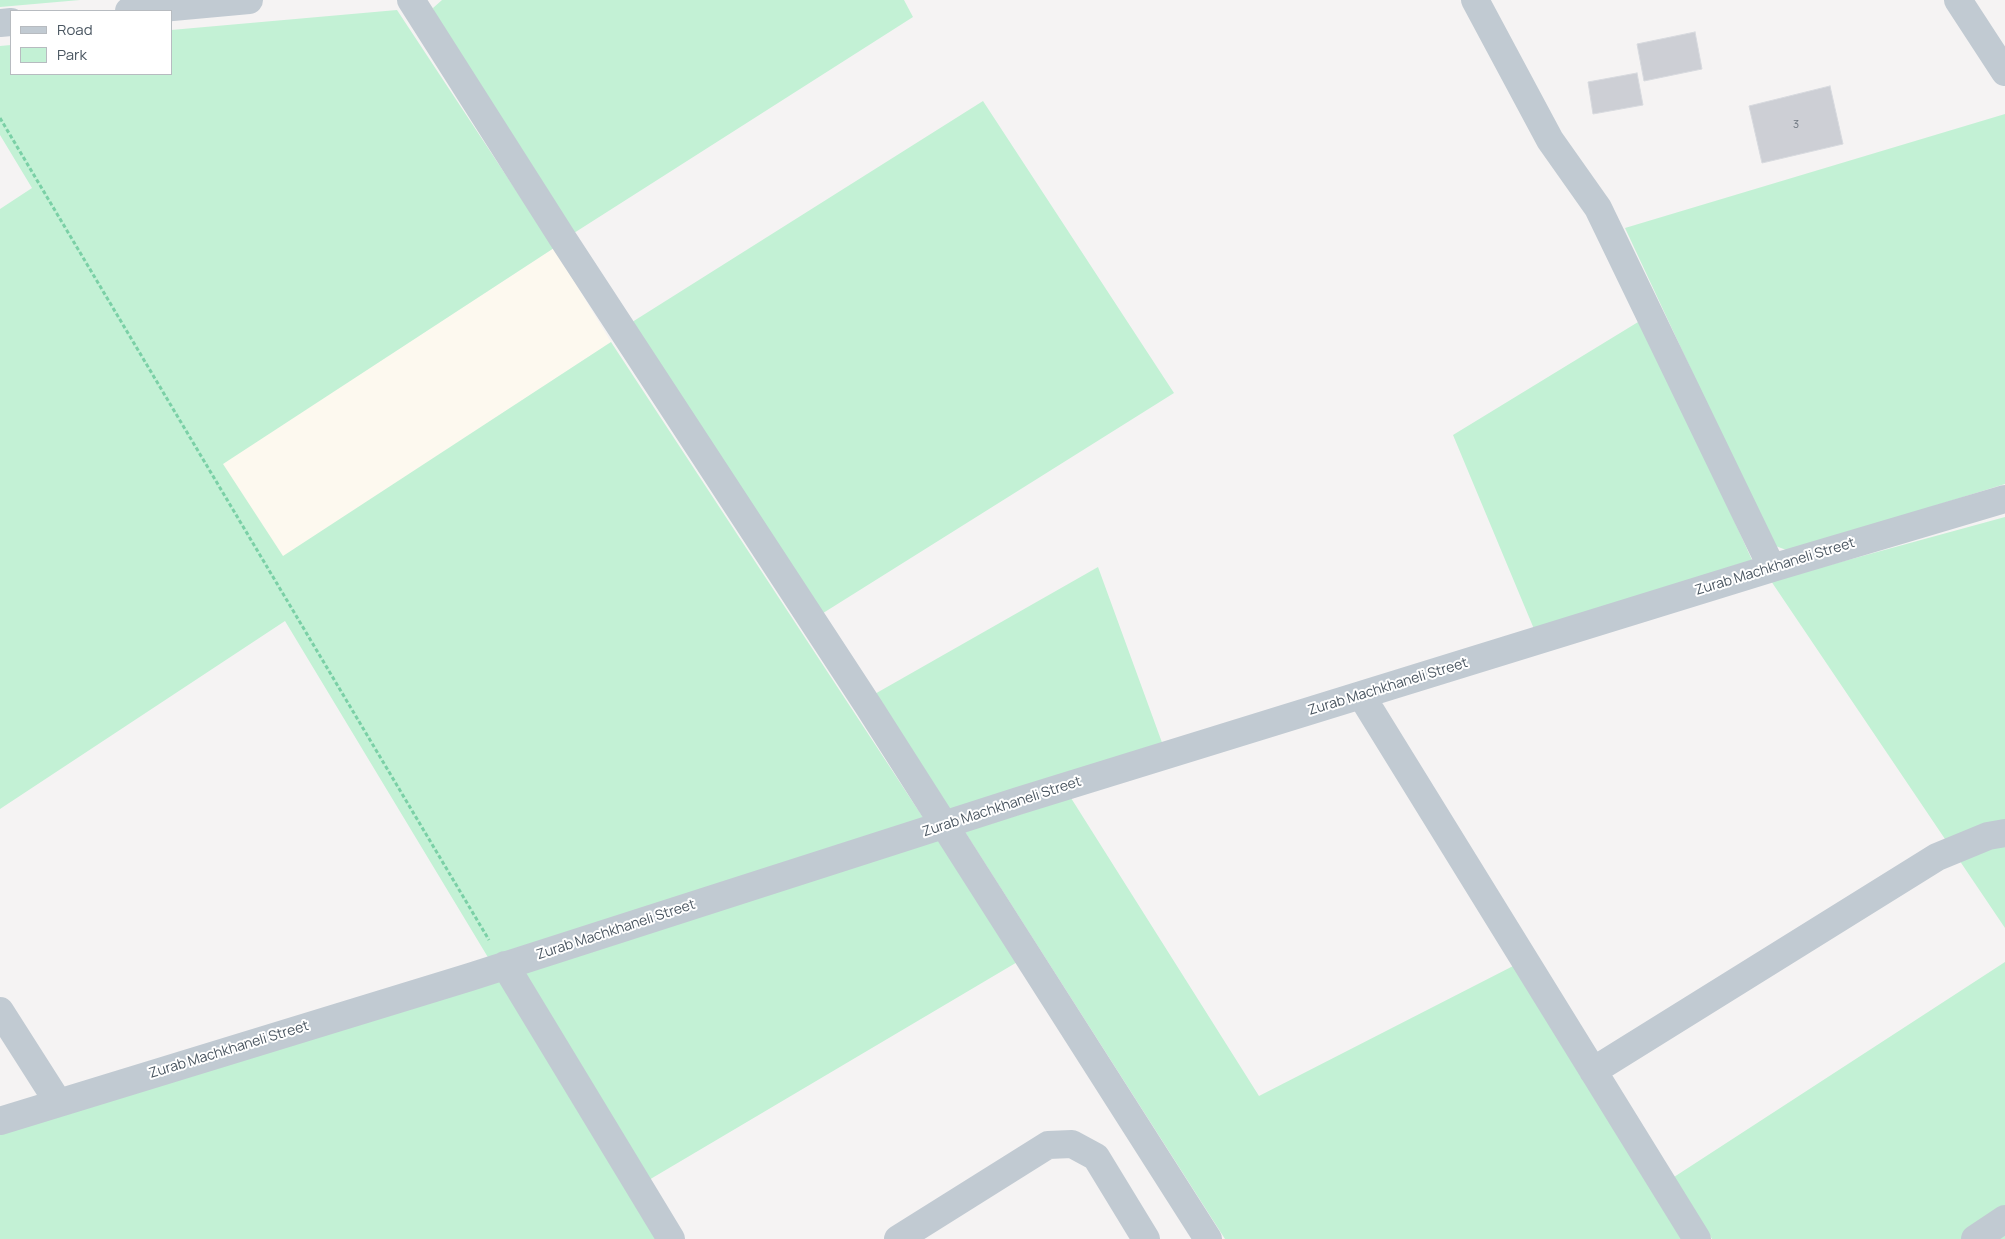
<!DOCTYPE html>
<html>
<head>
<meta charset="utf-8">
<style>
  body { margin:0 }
  #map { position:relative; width:2005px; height:1239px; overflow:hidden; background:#f5f3f3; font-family:Manrope,sans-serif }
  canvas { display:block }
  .legend { position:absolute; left:10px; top:10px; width:162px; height:65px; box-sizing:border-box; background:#fff; border:1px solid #b7bbc0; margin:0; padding:6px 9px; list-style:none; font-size:15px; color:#4a5661 }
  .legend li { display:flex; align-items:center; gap:10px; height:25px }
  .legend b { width:25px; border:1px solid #b7bbc0 }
</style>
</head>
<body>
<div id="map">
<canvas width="2005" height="1239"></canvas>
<ul class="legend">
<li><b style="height:6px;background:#c1cad2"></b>Road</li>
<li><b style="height:14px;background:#c3f1d5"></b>Park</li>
</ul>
</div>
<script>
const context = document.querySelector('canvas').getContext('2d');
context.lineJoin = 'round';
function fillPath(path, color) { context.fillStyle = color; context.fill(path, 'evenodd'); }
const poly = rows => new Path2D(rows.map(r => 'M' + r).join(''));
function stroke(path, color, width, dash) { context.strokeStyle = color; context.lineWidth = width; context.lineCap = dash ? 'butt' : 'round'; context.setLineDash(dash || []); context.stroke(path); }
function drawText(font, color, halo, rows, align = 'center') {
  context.font = font + ' Manrope,sans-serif'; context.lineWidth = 4; context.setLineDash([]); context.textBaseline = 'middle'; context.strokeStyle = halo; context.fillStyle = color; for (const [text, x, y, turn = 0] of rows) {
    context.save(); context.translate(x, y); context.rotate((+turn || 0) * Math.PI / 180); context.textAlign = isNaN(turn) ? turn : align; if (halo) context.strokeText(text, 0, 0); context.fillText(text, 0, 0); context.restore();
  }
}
fillPath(poly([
  [554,248,611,342,283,557,222,464]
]), '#fdf9ef');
fillPath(poly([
  [0,0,80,0,0,7],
  [442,0,904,0,913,17,574,233,437,24,433,8],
  [397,10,554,248,223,464,283,556,611,342,924,819,489,959,285,621,0,809,0,209,32,188,0,135,0,46,11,45,11,74,171,74,171,30],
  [983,101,1174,393,820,615,629,324],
  [2005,114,2005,484,1789,551,1773,545,1625,228],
  [1643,319,1752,560,1534,629,1453,435],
  [2005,517,2005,928,1771,581],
  [1098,567,1164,748,948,814,873,695],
  [1071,798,1259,1096,1517,964,1688,1239,1225,1239,965,832],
  [937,839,1019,961,637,1187,672,1239,0,1239,0,1135],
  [2005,962,2005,1239,1712,1239,1674,1177]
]), '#c3f1d5');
const building = poly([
  [1695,32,1702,69,1644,81,1637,44,1695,32],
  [1637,73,1643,105,1593,114,1588,82,1637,73],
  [1830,86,1843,144,1762,163,1749,106,1830,86]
]);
fillPath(building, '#cdcfd5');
stroke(building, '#d7d9de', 1);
stroke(poly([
  [0,118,489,940]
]), '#7ad0a6', 3, [4, 2.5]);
stroke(poly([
  [411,0,563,239,869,707,1208,1239],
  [1475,0,1550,140,1598,208,1772,568],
  [1958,0,2005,72],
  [129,11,249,0],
  [0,23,11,22],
  [1361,695,1697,1239],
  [505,965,671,1239],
  [0,1011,58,1102],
  [1593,1071,1937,857,1988,836,2005,833],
  [0,1121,470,977,1018,801,1772,568,2005,499],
  [898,1239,1048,1145,1072,1144,1096,1157,1146,1239],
  [1975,1239,2005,1219]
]), '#c1cad2', 28);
drawText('11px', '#6b747e', null, [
  ["3",1796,125]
]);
drawText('14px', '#4a5661', '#fff', [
  ["Zurab Machkhaneli Street",1775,567,-17],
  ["Zurab Machkhaneli Street",1388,687,-17],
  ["Zurab Machkhaneli Street",1002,807,-18],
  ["Zurab Machkhaneli Street",616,930,-18],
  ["Zurab Machkhaneli Street",229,1050,-17]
]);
</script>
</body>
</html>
